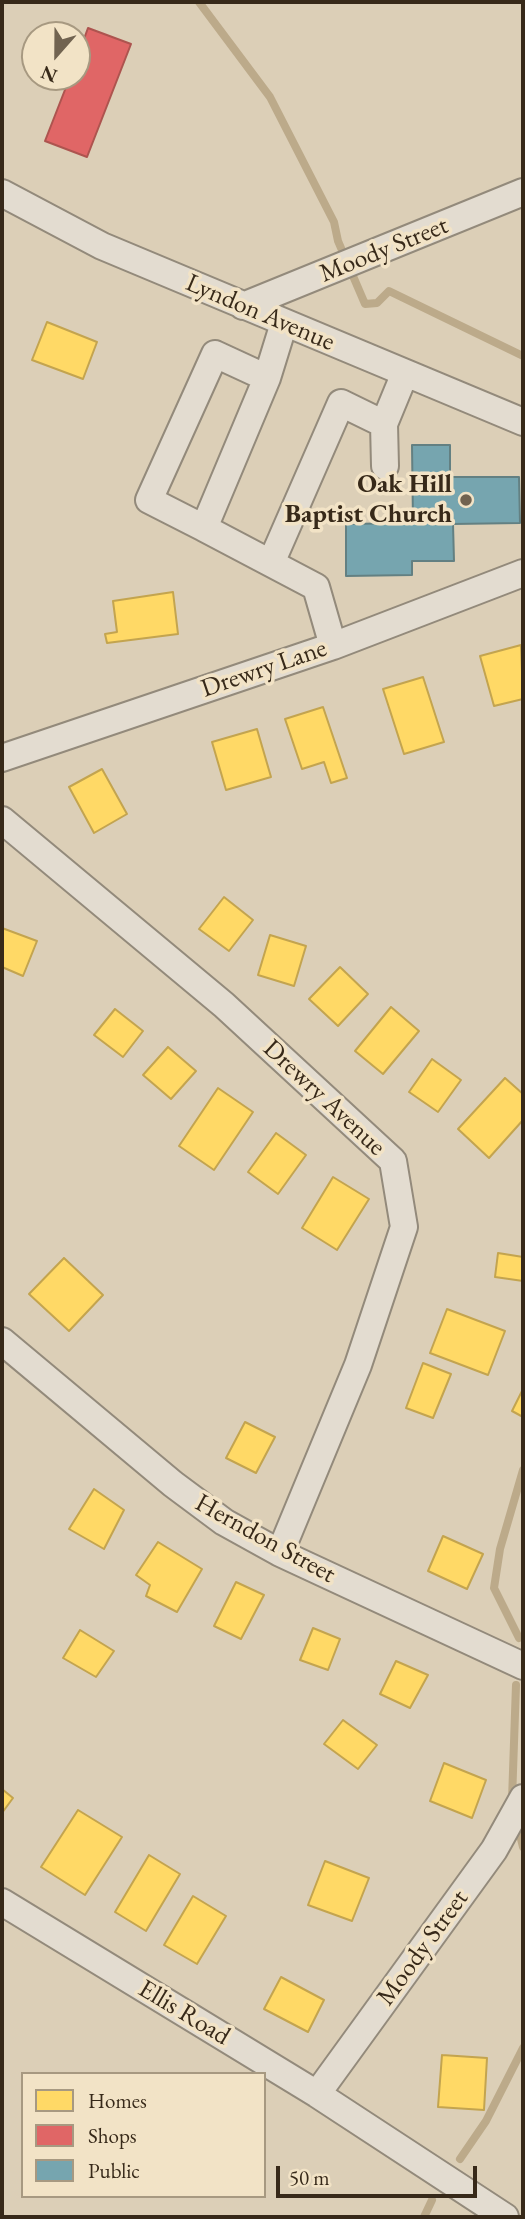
<!DOCTYPE html>
<html>
<head>
<meta charset="utf-8">
<style>
  body { margin:0 }
  #map { position:relative; width:525px; height:2219px; overflow:hidden; background:#dccfb7; font-family:"EB Garamond",serif }
  canvas { display:block }
  .frame { position:absolute; inset:0; border:4px solid #372919; pointer-events:none }
  .legend { position:absolute; left:21px; top:2072px; width:245px; height:126px; box-sizing:border-box; background:#f2e3c6; border:2px solid #a79981; margin:0; padding:9px 12px; list-style:none; font-size:21px; color:#372919 }
  .legend li { display:flex; align-items:center; gap:14px; height:35px }
  .legend b { width:35px; border:2px solid #a79981 }
  .north { position:absolute; left:21px; top:21px; width:70px; height:70px; box-sizing:border-box; background:#f2e3c6; border:2px solid #a79981; border-radius:50%; rotate:201deg; font-size:19px; font-weight:700; line-height:28px; text-align:center; color:#372919 }
  .north::after { content:''; display:block; margin:auto; width:24px; height:32px; background:#716350; clip-path:polygon(50% 0,100% 100%,50% 72%,0 100%) }
  .scale { position:absolute; left:276px; top:2166px; width:201px; height:32px; box-sizing:border-box; border:4px solid #372919; border-top:0; padding-left:9px; font-size:21px; line-height:24px; white-space:nowrap; color:#372919; -webkit-text-stroke:5px #f2e3c6; paint-order:stroke }
</style>
</head>
<body>
<div id="map">
<canvas width="525" height="2219"></canvas>
<div class="frame"></div>
<ul class="legend">
<li><b style="height:19px;background:#ffd966"></b>Homes</li>
<li><b style="height:19px;background:#e06666"></b>Shops</li>
<li><b style="height:19px;background:#76a5af"></b>Public</li>
</ul>
<div class="north">N</div>
<div class="scale">50 m</div>
</div>
<script>
const context = document.querySelector('canvas').getContext('2d');
context.lineJoin = 'round';
function fillPath(path, color) { context.fillStyle = color; context.fill(path, 'evenodd'); }
const poly = rows => new Path2D(rows.map(r => 'M' + r).join(''));
function stroke(path, color, width, dash) { context.strokeStyle = color; context.lineWidth = width; context.lineCap = dash ? 'butt' : 'round'; context.setLineDash(dash || []); context.stroke(path); }
function drawText(font, color, halo, rows, align = 'center') {
  context.font = font + ' "EB Garamond",serif'; context.lineWidth = 7; context.setLineDash([]); context.textBaseline = 'middle'; context.strokeStyle = halo; context.fillStyle = color; for (const [text, x, y, turn = 0] of rows) {
    context.save(); context.translate(x, y); context.rotate((+turn || 0) * Math.PI / 180); context.textAlign = isNaN(turn) ? turn : align; if (halo) context.strokeText(text, 0, 0); context.fillText(text, 0, 0); context.restore();
  }
}
const homes = poly([
  [47,322,97,342,83,379,32,360,47,322],
  [173,592,178,634,107,643,105,634,117,632,113,601,173,592],
  [521,645,523,699,494,706,480,656,521,645],
  [423,677,444,742,404,754,383,689,423,677],
  [323,707,347,778,331,783,324,762,302,769,285,719,323,707],
  [257,729,271,777,226,790,212,742,257,729],
  [102,769,127,814,94,833,69,787,102,769],
  [224,897,253,920,229,951,199,929,224,897],
  [2,928,37,941,23,976,2,967,2,928],
  [270,935,306,946,294,986,258,975,270,935],
  [340,967,368,994,338,1026,309,999,340,967],
  [391,1007,419,1031,383,1074,355,1051,391,1007],
  [115,1009,143,1031,123,1057,94,1035,115,1009],
  [168,1047,196,1071,171,1099,143,1075,168,1047],
  [432,1059,461,1080,438,1112,409,1092,432,1059],
  [505,1078,523,1094,523,1120,489,1158,458,1129,505,1078],
  [218,1088,253,1112,214,1170,179,1146,218,1088],
  [276,1133,306,1155,278,1194,248,1172,276,1133],
  [333,1177,369,1199,337,1250,302,1228,333,1177],
  [498,1253,523,1257,523,1281,495,1277,498,1253],
  [64,1258,103,1295,69,1331,29,1294,64,1258],
  [447,1309,505,1331,488,1375,430,1353,447,1309],
  [423,1363,451,1374,433,1418,406,1408,423,1363],
  [523,1389,523,1417,512,1411,523,1389],
  [245,1422,275,1437,256,1473,226,1458,245,1422],
  [94,1489,124,1510,104,1549,69,1529,94,1489],
  [443,1536,483,1554,467,1589,428,1571,443,1536],
  [158,1542,202,1569,177,1612,146,1596,150,1585,136,1575,158,1542],
  [236,1582,264,1595,241,1639,214,1626,236,1582],
  [313,1628,340,1639,328,1670,300,1660,313,1628],
  [80,1630,114,1651,96,1677,63,1658,80,1630],
  [396,1661,428,1675,410,1708,380,1694,396,1661],
  [343,1720,377,1745,358,1769,324,1744,343,1720],
  [444,1763,486,1780,472,1818,430,1801,444,1763],
  [2,1789,13,1798,2,1813,2,1789],
  [78,1810,122,1837,85,1895,41,1867,78,1810],
  [149,1855,180,1874,146,1931,115,1912,149,1855],
  [325,1861,369,1878,352,1921,308,1905,325,1861],
  [193,1896,226,1916,197,1964,164,1945,193,1896],
  [281,1977,324,2000,308,2032,264,2009,281,1977],
  [442,2055,487,2058,484,2110,438,2107,442,2055]
]);
fillPath(homes, '#ffd966');
stroke(homes, '#c3a44f', 2);
const shops = poly([
  [88,28,131,44,87,157,45,141,70,77,77,77,77,58,88,28]
]);
fillPath(shops, '#e06666');
stroke(shops, '#ad544f', 2);
const public = poly([
  [412,445,450,445,450,477,519,477,520,523,453,524,454,561,412,561,412,575,346,576,346,524,413,523,412,445]
]);
fillPath(public, '#76a5af');
stroke(public, '#638082', 2);
stroke(poly([
  [199,2,270,97,334,222,338,241,365,304,377,303,389,291,523,356],
  [519,1638,494,1588,500,1549,523,1470],
  [512,1800,516,1685],
  [517,1823,523,1847],
  [460,2159,486,2121,523,2048],
  [424,2217,432,2200]
]), '#bcaa8a', 8);
const minor = poly([
  [2,193,102,246,523,422],
  [243,306,523,192],
  [284,323,267,378,204,528,316,587,333,646],
  [384,424,385,466],
  [204,528,149,500,215,354,267,378],
  [271,563,341,403,384,424,405,373],
  [2,758,333,646,523,573],
  [2,820,224,1005,393,1161,404,1227,358,1365,280,1553],
  [2,1341,173,1484,224,1522,280,1553,523,1666],
  [2,1902,317,2094,505,2217],
  [317,2094,494,1850,523,1798]
]);
stroke(minor, '#938a7b', 30);
stroke(minor, '#e3dcd0', 26);
for (const [x, y, r, color] of [
  [466,500,7,"#716350"]
]) { const dot = new Path2D(); dot.arc(x, y, r, 0, 2 * Math.PI); context.fillStyle = color; context.fill(dot); stroke(dot, '#f2e3c6', 2.5); }
drawText('26px', '#372919', '#f2e3c6', [
  ["Moody Street",384,250,-22],
  ["Lyndon Avenue",260,313,23],
  ["Drewry Lane",264,669,-19],
  ["Drewry Avenue",324,1098,43],
  ["Herndon Street",265,1539,29],
  ["Moody Street",423,1948,-54],
  ["Ellis Road",184,2013,31]
]);
drawText('bold 26px', '#372919', '#f2e3c6', [
  ["Oak Hill",452,485],
  ["Baptist Church",452,515]
], 'right');
</script>
</body>
</html>
